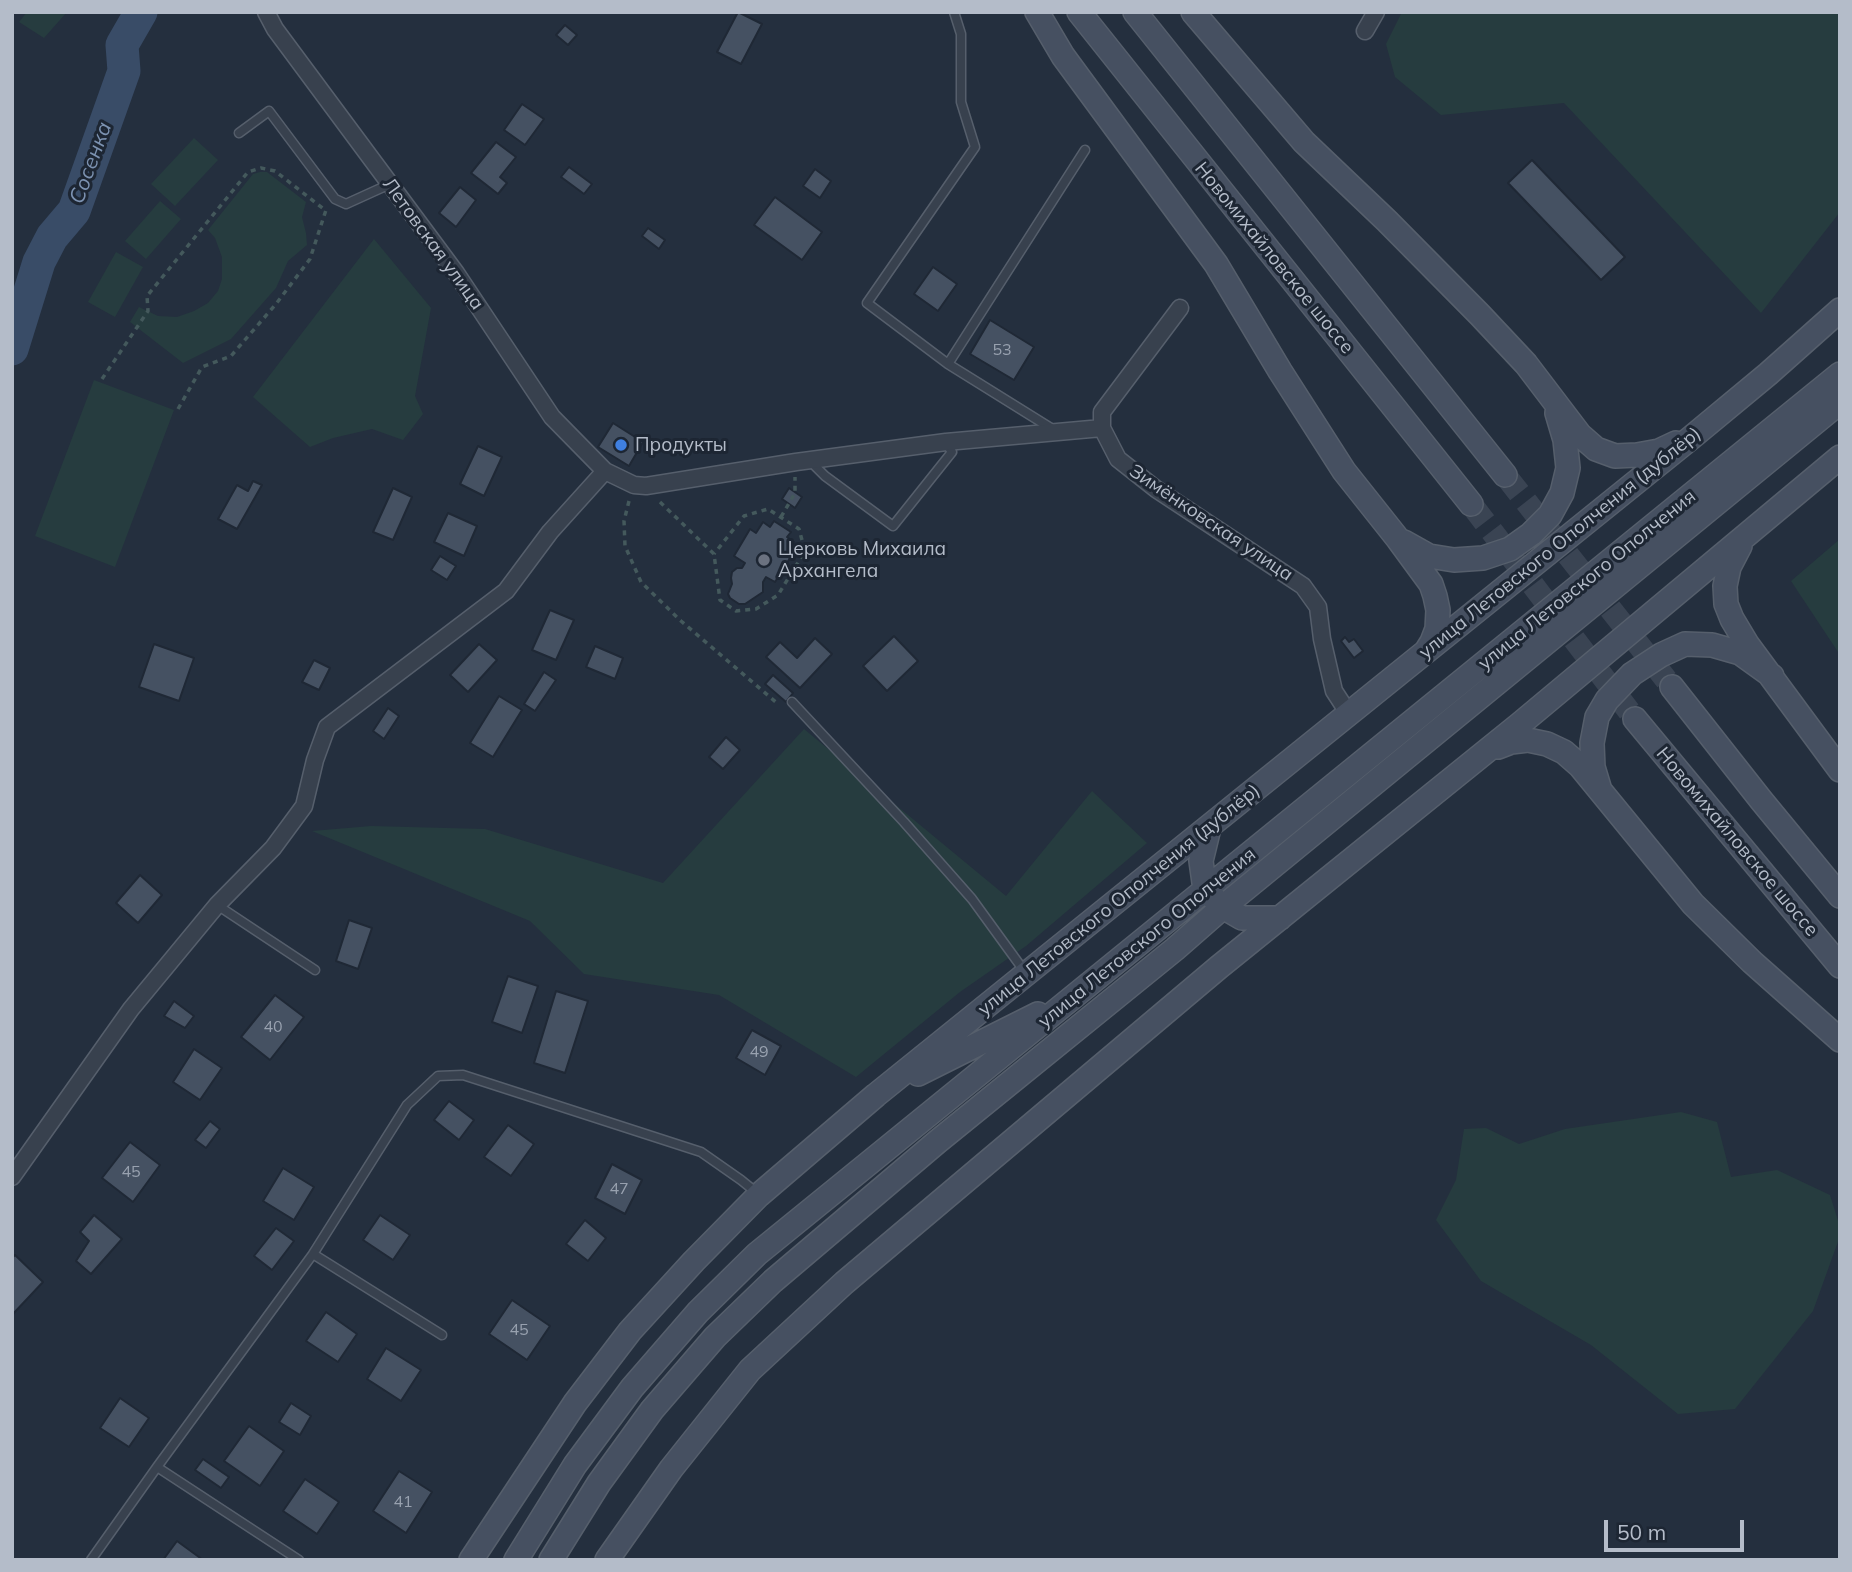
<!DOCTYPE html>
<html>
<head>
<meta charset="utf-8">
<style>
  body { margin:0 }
  #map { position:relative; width:1852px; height:1572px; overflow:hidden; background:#242f3e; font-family:Mulish,sans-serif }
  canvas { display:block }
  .frame { position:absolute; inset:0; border:14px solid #b4bcc9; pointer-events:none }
  .scale { position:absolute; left:1604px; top:1520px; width:140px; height:32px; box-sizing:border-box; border:4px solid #b4bcc9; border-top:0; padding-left:9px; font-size:21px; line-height:24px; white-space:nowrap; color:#b4bcc9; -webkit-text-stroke:5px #1d2633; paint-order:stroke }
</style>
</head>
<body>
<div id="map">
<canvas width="1852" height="1572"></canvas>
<div class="frame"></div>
<div class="scale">50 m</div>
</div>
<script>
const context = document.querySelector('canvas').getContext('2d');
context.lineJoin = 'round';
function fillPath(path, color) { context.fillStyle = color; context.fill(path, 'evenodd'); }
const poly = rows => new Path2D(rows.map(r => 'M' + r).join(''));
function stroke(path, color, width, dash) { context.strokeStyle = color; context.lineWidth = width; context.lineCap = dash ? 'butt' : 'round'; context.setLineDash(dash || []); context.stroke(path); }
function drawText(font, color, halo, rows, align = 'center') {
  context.font = font + ' Mulish,sans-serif'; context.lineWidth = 6; context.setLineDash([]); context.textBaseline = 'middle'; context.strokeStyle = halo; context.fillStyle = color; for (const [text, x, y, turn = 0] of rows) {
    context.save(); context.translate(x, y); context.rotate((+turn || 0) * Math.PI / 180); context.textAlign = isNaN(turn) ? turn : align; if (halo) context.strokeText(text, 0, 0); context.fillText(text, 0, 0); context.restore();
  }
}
fillPath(poly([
  [27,12,67,12,44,38,19,22],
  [1402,12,1840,12,1840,212,1761,313,1564,103,1441,115,1395,77,1386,44],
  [194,138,218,160,175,206,151,184],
  [260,172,267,172,306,202,302,217,306,233,307,245,288,261,276,288,231,339,183,363,130,322,139,307,158,316,177,317,194,311,208,303,218,291,222,279,222,257,215,238,208,230,253,174],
  [160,201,181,219,146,259,125,241],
  [374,239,431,308,415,396,423,414,403,440,372,429,333,438,310,447,253,397],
  [116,252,143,267,115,317,88,302],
  [94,380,174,410,115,567,35,536],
  [1840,539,1840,655,1791,581],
  [804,729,1006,896,1092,791,1147,843,1026,946,960,992,856,1077,719,995,584,974,530,921,312,831,371,826,485,829,663,883],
  [1681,1112,1717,1122,1731,1177,1777,1170,1830,1195,1840,1227,1840,1236,1813,1311,1735,1409,1678,1414,1591,1345,1481,1281,1436,1220,1456,1180,1464,1129,1486,1128,1519,1144,1565,1129]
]), '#263c3f');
stroke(poly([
  [12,349,39,262,52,237,74,211,124,71,122,45,141,12]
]), '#394c67', 33);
const building = poly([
  [738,12,762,24,741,64,717,52,738,12],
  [565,25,577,35,568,45,556,35,565,25],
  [522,104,544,119,525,145,504,130,522,104],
  [496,142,516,157,500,177,507,183,498,194,471,173,496,142],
  [1532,160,1625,257,1601,280,1508,183,1532,160],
  [569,167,592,184,584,194,561,177,569,167],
  [815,169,831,181,820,198,803,186,815,169],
  [460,187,476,200,456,227,439,213,460,187],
  [775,197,822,232,802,260,754,225,775,197],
  [648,228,665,240,659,249,642,236,648,228],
  [933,267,957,284,938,311,914,294,933,267],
  [990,320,1034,347,1014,380,970,354,990,320],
  [613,423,643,442,629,466,598,447,613,423],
  [478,446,502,457,484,496,460,484,478,446],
  [253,481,262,485,237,529,218,519,237,485,248,491,253,481],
  [393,488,412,497,393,540,373,532,393,488],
  [789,488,802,497,795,508,782,499,789,488],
  [448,513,477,526,464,556,434,542,448,513],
  [774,521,791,532,787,537,794,542,787,553,792,555,775,582,766,577,763,582,763,592,745,604,739,604,730,598,728,594,732,584,731,578,732,572,737,568,742,568,745,563,734,556,750,529,756,533,763,522,770,527,774,521],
  [440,556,456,566,447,580,431,570,440,556],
  [550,610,574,620,556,660,532,650,550,610],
  [894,636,918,661,887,691,863,666,894,636],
  [1345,637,1349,642,1354,639,1363,651,1354,658,1341,641,1345,637],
  [815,638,832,654,800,688,766,657,780,642,797,658,815,638],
  [154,644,194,658,179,701,139,687,154,644],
  [479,644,497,660,468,692,450,675,479,644],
  [595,646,623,658,615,679,586,667,595,646],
  [314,660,330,668,319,690,302,682,314,660],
  [544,672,556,680,535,711,524,704,544,672],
  [773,675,793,693,786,702,765,684,773,675],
  [499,696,522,710,493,757,470,743,499,696],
  [388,708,399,716,384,739,373,731,388,708],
  [726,737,740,750,723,769,709,757,726,737],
  [140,875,162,895,138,923,116,903,140,875],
  [349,920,372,928,358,969,336,961,349,920],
  [508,976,538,986,522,1033,492,1022,508,976],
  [556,991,588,1001,565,1073,534,1063,556,991],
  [275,995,304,1017,270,1060,241,1037,275,995],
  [174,1001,194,1016,185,1028,164,1016,174,1001],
  [752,1030,781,1046,765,1075,736,1058,752,1030],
  [194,1049,222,1068,200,1100,173,1082,194,1049],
  [449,1101,474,1120,459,1140,434,1120,449,1101],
  [210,1121,220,1129,206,1148,195,1140,210,1121],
  [508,1125,534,1144,511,1176,484,1157,508,1125],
  [130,1142,160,1165,133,1202,102,1178,130,1142],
  [612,1164,642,1180,625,1214,595,1198,612,1164],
  [283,1168,314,1187,294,1220,263,1201,283,1168],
  [94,1215,122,1239,91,1274,76,1261,89,1241,80,1232,94,1215],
  [380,1215,410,1235,393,1260,363,1240,380,1215],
  [585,1220,606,1238,588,1261,566,1244,585,1220],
  [276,1228,294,1241,272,1270,254,1256,276,1228],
  [15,1255,43,1282,12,1315,12,1258,15,1255],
  [512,1300,550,1326,527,1360,489,1334,512,1300],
  [326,1312,357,1334,338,1362,306,1341,326,1312],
  [386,1348,421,1370,401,1401,367,1379,386,1348],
  [120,1398,149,1418,129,1447,100,1428,120,1398],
  [291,1403,311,1416,300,1435,279,1422,291,1403],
  [249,1426,284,1451,260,1486,224,1461,249,1426],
  [203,1459,229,1477,221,1488,195,1470,203,1459],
  [399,1471,432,1492,406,1533,373,1511,399,1471],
  [305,1479,339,1502,317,1534,283,1511,305,1479],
  [177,1541,203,1560,163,1560,177,1541]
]);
fillPath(building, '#455162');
stroke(building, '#1f2835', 2);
stroke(poly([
  [1505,475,1672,687],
  [1471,504,1635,719]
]), '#3a4453', 23, [23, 11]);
const lane = poly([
  [954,12,961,34,961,102,975,147,867,303,948,364,1054,430],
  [239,133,269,111,335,199,346,204,390,184],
  [948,364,1085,150],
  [810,461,825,476,893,526,952,452,946,443],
  [792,702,904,822,972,899,1025,972],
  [217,905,315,970],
  [313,1254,442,1335],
  [157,1467,299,1560],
  [91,1560,157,1467,313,1254,407,1105,438,1076,463,1075,701,1152,741,1180,757,1193]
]);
const street = poly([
  [266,12,275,29,456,273,552,417,605,471,634,485,646,486,796,462,946,442,1102,428],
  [1365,31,1376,12],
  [1180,308,1102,412,1102,428,1118,459,1156,489,1303,586,1318,607,1322,639,1334,691,1349,714],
  [12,1177,131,1009,217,905,273,848,304,806,315,760,327,727,506,591,550,532,605,471]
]);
const secondary = poly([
  [1037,12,1063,56,1216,264,1280,371,1344,471,1398,539,1431,584,1435,596,1438,610,1437,629,1432,642,1427,650],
  [1079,12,1471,504],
  [1135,12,1505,475],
  [1193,12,1304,142,1387,221,1480,315,1526,364,1580,435,1596,449,1615,456,1637,455,1659,451,1676,443],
  [1404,542,1429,556,1454,560,1483,558,1510,549,1531,534,1550,515,1562,493,1568,468,1565,440,1557,413],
  [1740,546,1729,567,1725,586,1726,604,1732,619,1747,644,1840,770],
  [1672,687,1761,800,1840,896],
  [1635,719,1840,966],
  [1498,747,1511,742,1528,740,1547,744,1564,752,1580,766,1693,904,1752,962,1840,1040],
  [1599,787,1593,767,1592,743,1597,717,1607,700,1632,674,1661,655,1685,644,1712,645,1740,653,1772,676],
  [1209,828,1201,861,1205,890,1223,907,1242,918,1280,918],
  [918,1074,1038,1014],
  [471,1560,575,1403,630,1331,694,1261,759,1195,876,1095,1692,437,1768,374,1840,310],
  [516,1560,575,1465,632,1388,698,1312,757,1254,1840,374],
  [551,1560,599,1483,652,1410,715,1337,773,1281,937,1142,1175,949,1223,907,1840,402],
  [607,1560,671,1469,750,1370,844,1283,1219,967,1520,724,1840,457]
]);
stroke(lane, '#565f6c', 11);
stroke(street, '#565f6c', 19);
stroke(secondary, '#565f6c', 26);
stroke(poly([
  [102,379,148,311,147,296,248,172,261,168,275,171,325,210],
  [178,409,202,367,231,356,276,304,310,259,326,210],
  [629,501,624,521,625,546,641,582,681,621,778,704],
  [660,502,714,554,720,600,736,611,756,609,778,595,805,551,799,529,768,509,744,516,714,554],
  [781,517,795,493,795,477]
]), '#44595c', 3.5, [5, 5]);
stroke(lane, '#38414e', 8);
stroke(street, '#38414e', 16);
stroke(secondary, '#465061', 23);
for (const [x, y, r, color] of [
  [621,445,7,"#3f7fe0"],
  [764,560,7,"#6b7280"]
]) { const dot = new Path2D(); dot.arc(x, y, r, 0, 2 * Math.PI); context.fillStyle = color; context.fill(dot); stroke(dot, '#1d2633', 2.5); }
drawText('16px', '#98a1af', null, [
  ["53",1002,350],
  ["40",273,1027],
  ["49",759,1052],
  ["45",131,1172],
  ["47",619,1189],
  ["45",519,1330],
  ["41",403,1502]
]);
drawText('19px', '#b4bcc9', '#1d2633', [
  ["Летовская улица",433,244,54],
  ["Новомихайловское шоссе",1274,258,51],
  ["Зимёнковская улица",1211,523,34],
  ["улица Летовского Ополчения (дублёр)",1560,543,-39],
  ["улица Летовского Ополчения",1587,580,-39],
  ["Новомихайловское шоссе",1737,842,50],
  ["улица Летовского Ополчения (дублёр)",1119,900,-39],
  ["улица Летовского Ополчения",1147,938,-39]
]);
drawText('19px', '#b4bcc9', '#1d2633', [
  ["Продукты",635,445],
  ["Церковь Михаила",778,549],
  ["Архангела",778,571]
], 'left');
drawText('italic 21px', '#7c92b1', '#1d2633', [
  ["Сосенка",91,163,-70]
]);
</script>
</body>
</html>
